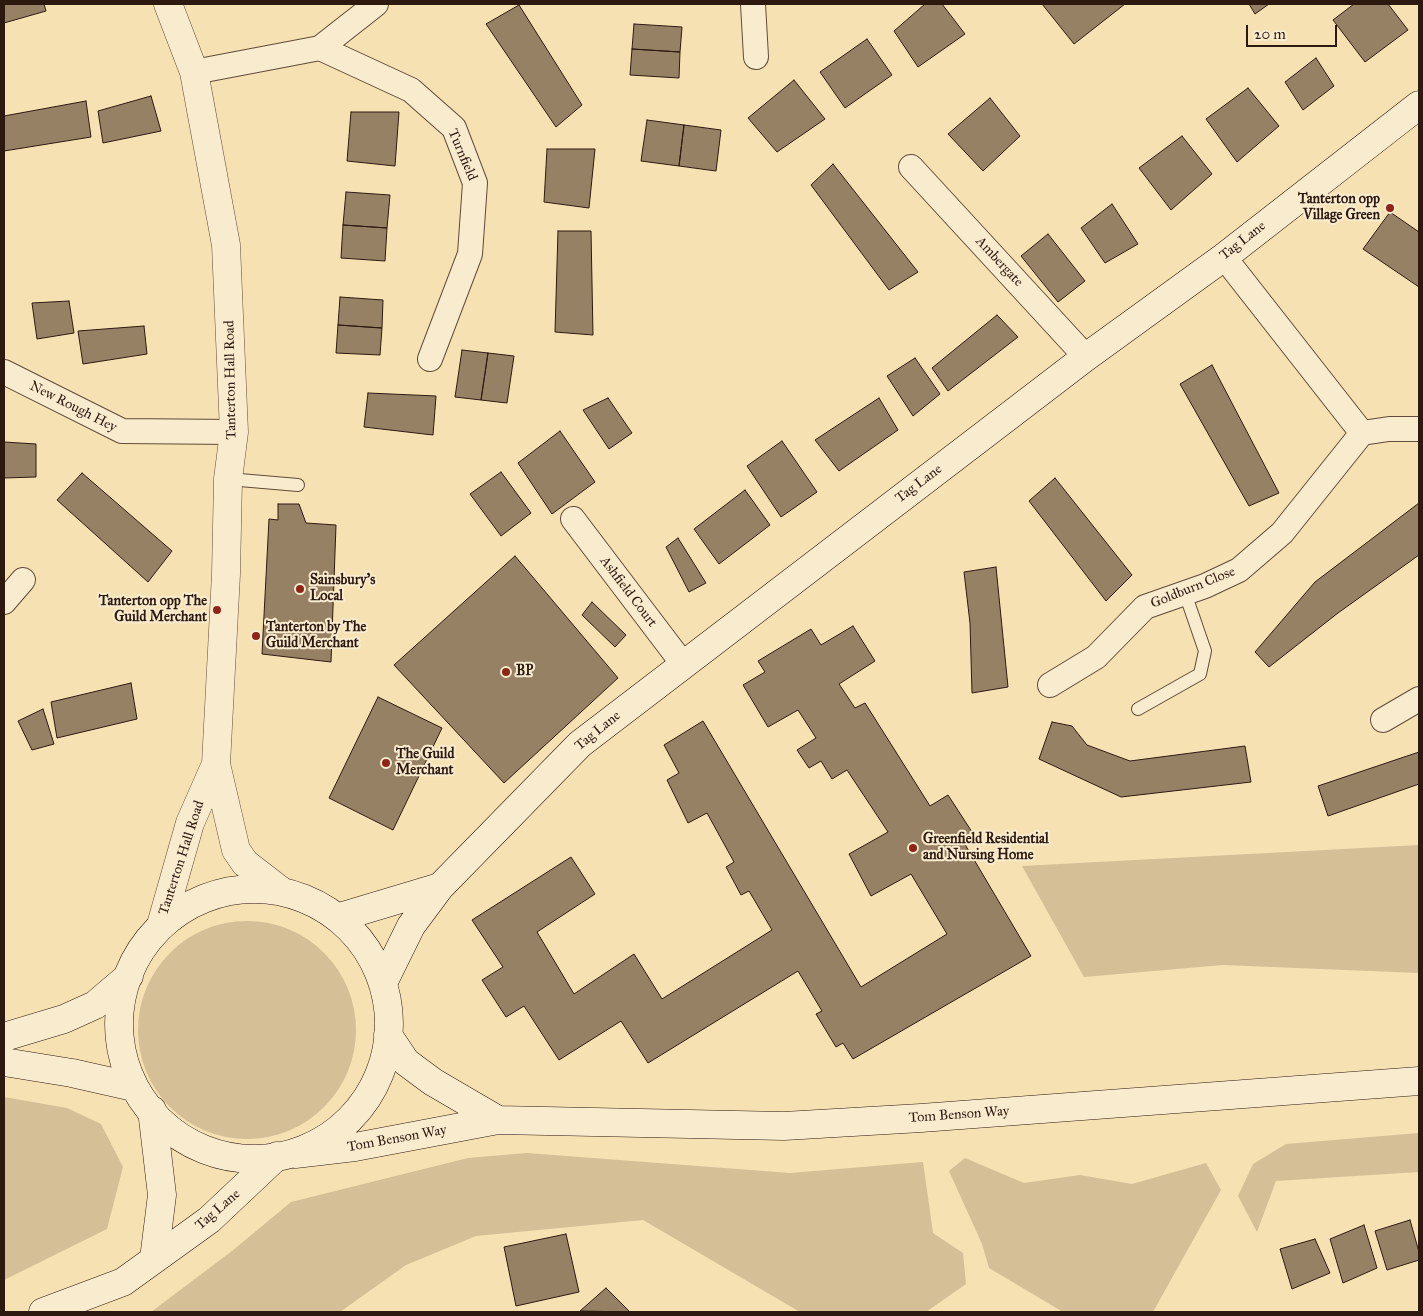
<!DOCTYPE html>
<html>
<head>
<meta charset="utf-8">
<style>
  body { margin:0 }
  #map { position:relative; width:1423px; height:1316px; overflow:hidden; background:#f6e1b3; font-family:"IM FELL Great Primer",serif }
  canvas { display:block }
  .frame { position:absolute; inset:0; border:5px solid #2e1911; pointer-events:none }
  .scale { position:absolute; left:1246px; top:25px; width:91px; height:22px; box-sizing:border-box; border:2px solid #2e1911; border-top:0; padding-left:6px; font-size:15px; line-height:18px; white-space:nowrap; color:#2e1911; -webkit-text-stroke:4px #f9ecce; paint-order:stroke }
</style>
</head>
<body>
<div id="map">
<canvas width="1423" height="1316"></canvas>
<div class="frame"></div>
<div class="scale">20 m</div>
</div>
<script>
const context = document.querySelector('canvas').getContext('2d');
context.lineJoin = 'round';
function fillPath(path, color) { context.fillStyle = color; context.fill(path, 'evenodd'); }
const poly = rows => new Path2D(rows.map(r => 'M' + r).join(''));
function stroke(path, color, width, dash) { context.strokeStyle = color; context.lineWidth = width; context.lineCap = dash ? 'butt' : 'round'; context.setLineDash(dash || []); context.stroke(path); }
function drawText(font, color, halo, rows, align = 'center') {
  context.font = font + ' "IM FELL Great Primer",serif'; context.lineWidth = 4; context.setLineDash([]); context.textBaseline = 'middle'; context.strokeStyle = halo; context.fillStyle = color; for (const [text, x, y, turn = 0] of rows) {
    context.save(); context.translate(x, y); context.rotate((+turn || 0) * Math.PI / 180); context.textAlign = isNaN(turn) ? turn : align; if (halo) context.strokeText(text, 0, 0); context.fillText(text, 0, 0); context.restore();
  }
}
fillPath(poly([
  [1419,845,1419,973,1223,965,1084,977,1022,866],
  '138 1030a109 109 0 1 1 218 0a109 109 0 1 1-218 0Z',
  [4,1097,67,1108,101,1124,123,1167,107,1229,4,1280],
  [1419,1133,1419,1172,1276,1181,1257,1232,1238,1196,1253,1164,1286,1144],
  [527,1153,790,1173,923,1162,933,1233,963,1253,966,1284,926,1312,800,1312,643,1220,476,1236,406,1265,340,1312,151,1312,232,1251,291,1202,468,1158],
  [965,1158,1024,1183,1080,1175,1132,1184,1206,1163,1221,1190,1153,1312,1063,1312,989,1268,982,1244,949,1171]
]), '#d4bf97');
const building = poly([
  [4,4,44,4,46,11,4,23,4,4],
  [925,4,942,4,965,34,918,67,894,31,925,4],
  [1042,4,1125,4,1074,44,1042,4],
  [1249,4,1269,4,1255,14,1249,4],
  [1354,4,1388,4,1408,30,1365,62,1333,20,1354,4],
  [519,5,582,105,556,127,486,24,519,5],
  [634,24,682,27,680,52,632,49,634,24],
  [867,39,892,75,845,108,820,72,867,39],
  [632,49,680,52,679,78,630,75,632,49],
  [1316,58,1334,86,1303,110,1285,82,1316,58],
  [794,80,825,119,777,152,748,118,794,80],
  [1248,88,1279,126,1237,162,1206,119,1248,88],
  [151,96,161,131,103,143,98,111,151,96],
  [990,98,1020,136,983,171,948,134,990,98],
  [86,101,91,137,4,151,4,116,86,101],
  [351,112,399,112,395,166,347,161,351,112],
  [647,120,684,125,679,166,641,161,647,120],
  [684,125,721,130,716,171,679,166,684,125],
  [1182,136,1212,174,1171,210,1139,168,1182,136],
  [547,149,595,149,589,208,544,202,547,149],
  [833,164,918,272,889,290,811,185,833,164],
  [346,192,390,195,387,228,343,225,346,192],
  [1112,204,1138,244,1105,263,1081,228,1112,204],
  [1390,212,1419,232,1419,287,1363,249,1390,212],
  [343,225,387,228,385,261,341,258,343,225],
  [558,231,591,231,593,335,555,332,558,231],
  [1048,234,1085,281,1058,302,1021,256,1048,234],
  [340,297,383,300,382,328,338,325,340,297],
  [69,301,74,333,37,339,32,303,69,301],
  [997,315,1018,337,948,391,932,368,997,315],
  [338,325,382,328,380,355,336,353,338,325],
  [144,326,147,354,83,364,78,331,144,326],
  [462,350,488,353,481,400,455,397,462,350],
  [488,353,514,356,507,403,481,400,488,353],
  [915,358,940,394,913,416,887,376,915,358],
  [1212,365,1279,493,1249,506,1180,384,1212,365],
  [368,393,436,396,433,435,364,427,368,393],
  [608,398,632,433,609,449,583,410,608,398],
  [879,398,898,430,839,471,815,440,879,398],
  [560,431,595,482,552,514,518,463,560,431],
  [782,441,817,492,781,517,747,466,782,441],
  [4,442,36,444,36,477,4,478,4,442],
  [501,472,531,513,501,536,470,494,501,472],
  [82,473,172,551,148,582,57,500,82,473],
  [1055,478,1132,575,1106,601,1029,501,1055,478],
  [745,490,770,525,719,564,694,529,745,490],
  [1419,503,1419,555,1338,613,1269,667,1255,652,1315,582,1419,503],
  [278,504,299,504,306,523,336,525,331,662,262,654,269,519,278,520,278,504],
  [678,538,706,583,689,592,666,547,678,538],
  [515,556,618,678,504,783,394,665,515,556],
  [996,567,1008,687,972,693,970,623,964,572,996,567],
  [592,602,626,635,615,647,582,615,592,602],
  [853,626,875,661,839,684,855,708,865,703,930,806,948,795,974,835,963,841,1031,956,853,1059,843,1043,836,1047,816,1014,822,1011,798,971,648,1063,621,1021,559,1060,524,1006,506,1017,482,980,503,967,472,920,571,857,595,894,537,932,574,994,634,954,662,999,772,930,749,891,741,895,726,867,734,862,707,813,688,823,667,780,679,773,664,745,703,721,861,987,947,934,911,874,871,896,849,854,888,832,847,770,832,779,821,761,809,768,797,750,816,738,798,710,768,727,743,685,765,672,758,661,811,629,821,645,853,626],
  [131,683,137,719,57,738,51,702,131,683],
  [378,697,442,728,393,830,329,798,378,697],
  [43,709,54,744,32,750,18,721,43,709],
  [1052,722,1072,726,1087,745,1130,761,1245,746,1251,782,1121,797,1039,759,1052,722],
  [1419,752,1419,784,1328,816,1318,786,1419,752],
  [1410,1220,1419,1252,1419,1260,1387,1270,1375,1231,1410,1220],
  [1364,1225,1377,1268,1343,1283,1330,1239,1364,1225],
  [566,1234,579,1292,516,1306,504,1247,566,1234],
  [1315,1239,1330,1273,1292,1289,1280,1249,1315,1239],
  [606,1288,630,1312,580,1311,606,1288]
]);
fillPath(building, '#968165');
stroke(building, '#2e1911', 1);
const service = poly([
  [228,479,298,485],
  [1138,709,1200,674,1205,651,1185,593]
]);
const minor = poly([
  [753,4,756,57],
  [320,48,411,90,454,128,475,183,470,254,430,359],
  [194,72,320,48,376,4],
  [911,167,1086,357],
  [1224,257,1362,433,1389,429,1419,429],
  [4,372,122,431,234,432],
  [573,519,683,664],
  [4,602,23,580],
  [1050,685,1096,657,1145,607,1205,586,1239,570,1282,533,1362,433],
  [1383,720,1419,699]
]);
const tertiary = poly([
  [168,4,194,72,226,245,234,432,228,479,226,574,216,764,236,850,245,863,280,890],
  [161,925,190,823,216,764]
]);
const secondary = poly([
  '119 1024a135 135 0 1 1 270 0a135 135 0 1 1-270 0Z',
  [340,917,440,887],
  [383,983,411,926,440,887,580,744,1086,357,1224,257,1419,105],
  [388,1035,406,1062,433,1082,498,1120],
  [4,1037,64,1019,95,1005,129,976],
  [4,1062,72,1073,134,1087],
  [152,1110,162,1195,154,1259],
  [295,1154,355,1147,498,1120,784,1126,921,1118,1419,1081],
  [43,1312,123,1282,209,1220,277,1156]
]);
stroke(service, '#604b3a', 14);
stroke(minor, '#604b3a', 26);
stroke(tertiary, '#604b3a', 29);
stroke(secondary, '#2e1911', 29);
stroke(service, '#f9ecce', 12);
stroke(minor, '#f9ecce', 24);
stroke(tertiary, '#f9ecce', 28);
stroke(secondary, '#f9ecce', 28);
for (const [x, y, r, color] of [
  [1390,208,5,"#8f2418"],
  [300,589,5,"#8f2418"],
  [217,610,5,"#8f2418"],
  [256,636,5,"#8f2418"],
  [506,672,5,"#8f2418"],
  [386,763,5,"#8f2418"],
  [913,848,5,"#8f2418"]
]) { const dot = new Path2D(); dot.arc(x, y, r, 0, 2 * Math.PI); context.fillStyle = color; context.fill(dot); stroke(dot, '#f9ecce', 2); }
drawText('14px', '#2e1911', '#f9ecce', [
  ["Turnfield",462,155,67],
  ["Tag Lane",1243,241,-38],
  ["Ambergate",999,262,47],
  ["Tanterton Hall Road",231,380,-91],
  ["New Rough Hey",73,407,27],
  ["Tag Lane",919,484,-37],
  ["Goldburn Close",1193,588,-22],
  ["Ashfield Court",628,592,53],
  ["Tag Lane",598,731,-39],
  ["Tanterton Hall Road",182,858,-72],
  ["Tom Benson Way",959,1115,-4],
  ["Tom Benson Way",397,1139,-10],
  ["Tag Lane",218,1210,-41]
]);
drawText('bold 14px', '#2e1911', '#f9ecce', [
  ["Tanterton opp",1380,200,"right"],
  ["Village Green",1380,216,"right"],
  ["Sainsbury's",310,581],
  ["Local",310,597],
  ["Tanterton opp The",207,602,"right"],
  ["Guild Merchant",207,618,"right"],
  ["Tanterton by The",266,628],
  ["Guild Merchant",266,644],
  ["BP",516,672],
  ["The Guild",396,755],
  ["Merchant",396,771],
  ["Greenfield Residential",923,840],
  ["and Nursing Home",923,856]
], 'left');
</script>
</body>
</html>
